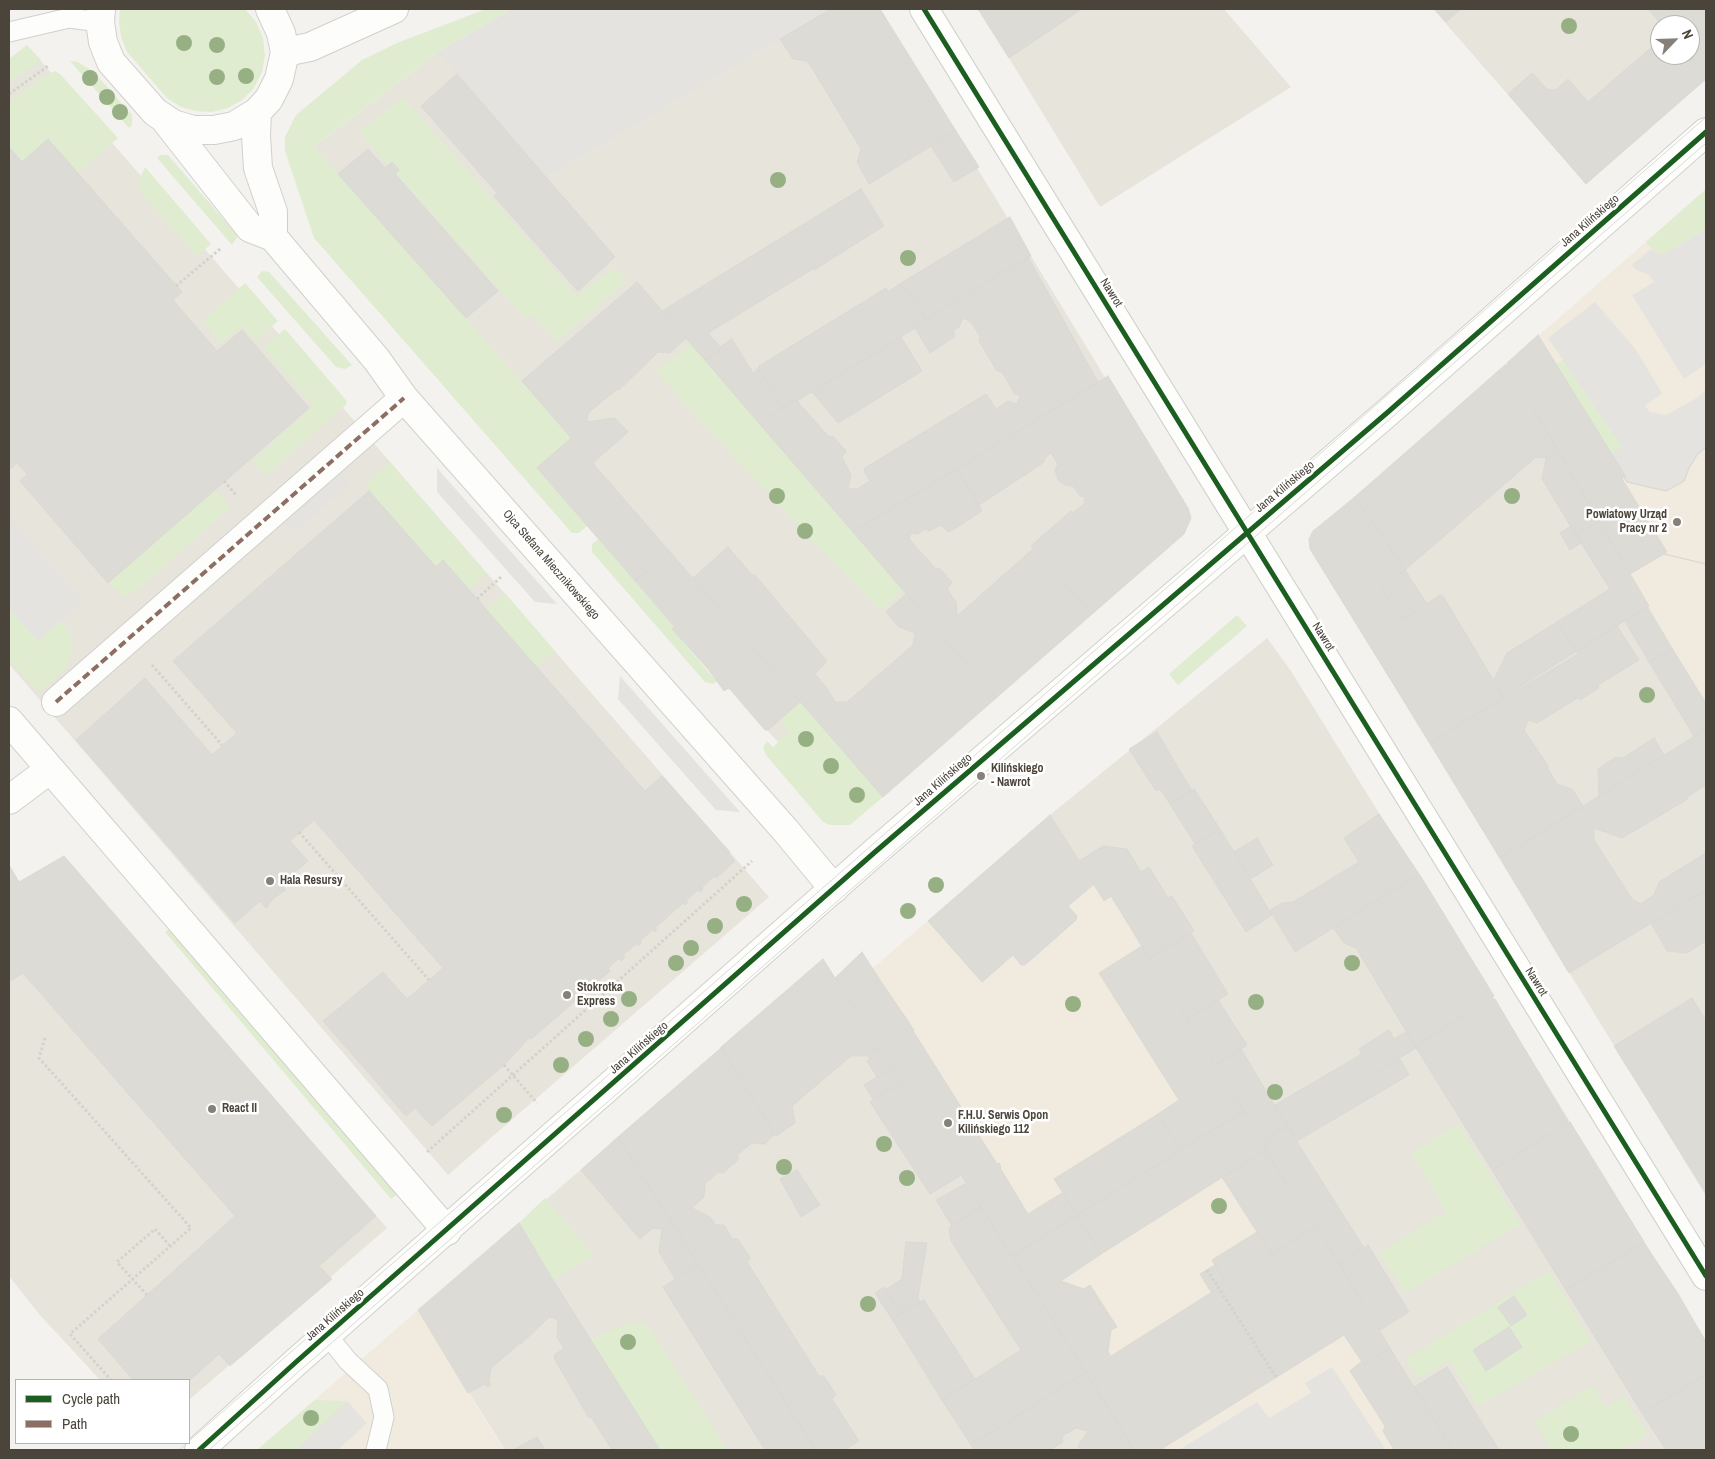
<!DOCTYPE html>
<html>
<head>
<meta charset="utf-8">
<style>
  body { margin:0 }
  #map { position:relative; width:1715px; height:1459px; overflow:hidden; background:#f3f2ee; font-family:"Archivo Narrow",sans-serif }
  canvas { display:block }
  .frame { position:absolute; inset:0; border:10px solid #4a443a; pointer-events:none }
  .legend { position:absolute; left:15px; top:1379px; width:175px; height:65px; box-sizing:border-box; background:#fff; border:1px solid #b7b4b0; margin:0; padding:6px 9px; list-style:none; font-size:15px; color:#4a443a }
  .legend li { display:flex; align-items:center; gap:10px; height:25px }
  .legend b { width:25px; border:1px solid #b7b4b0 }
  .north { position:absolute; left:1650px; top:15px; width:50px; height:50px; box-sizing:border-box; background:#fff; border:1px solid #b7b4b0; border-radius:50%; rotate:66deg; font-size:14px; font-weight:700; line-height:20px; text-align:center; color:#4a443a }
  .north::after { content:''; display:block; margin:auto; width:18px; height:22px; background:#858179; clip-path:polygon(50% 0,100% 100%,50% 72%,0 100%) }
</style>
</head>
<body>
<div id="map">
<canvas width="1715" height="1459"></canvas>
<div class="frame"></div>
<ul class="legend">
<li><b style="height:6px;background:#1b5e20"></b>Cycle path</li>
<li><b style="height:6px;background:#8d6e63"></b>Path</li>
</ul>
<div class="north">N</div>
</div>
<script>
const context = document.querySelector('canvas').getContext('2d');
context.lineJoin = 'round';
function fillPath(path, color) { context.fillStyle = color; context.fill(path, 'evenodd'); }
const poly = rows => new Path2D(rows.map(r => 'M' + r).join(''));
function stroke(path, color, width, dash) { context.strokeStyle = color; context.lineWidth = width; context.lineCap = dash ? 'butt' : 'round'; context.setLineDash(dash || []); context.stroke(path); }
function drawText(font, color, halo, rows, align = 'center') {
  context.font = font + ' "Archivo Narrow",sans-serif'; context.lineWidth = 5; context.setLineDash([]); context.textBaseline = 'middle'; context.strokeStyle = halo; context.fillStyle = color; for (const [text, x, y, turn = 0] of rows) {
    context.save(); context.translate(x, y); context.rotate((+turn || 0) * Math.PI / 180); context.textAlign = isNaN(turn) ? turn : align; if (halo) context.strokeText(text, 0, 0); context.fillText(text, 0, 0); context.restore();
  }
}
fillPath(poly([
  [512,9,880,9,1191,518,1184,534,883,797,848,822,537,468,314,147,438,52],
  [979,9,1224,9,1291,87,1100,207],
  [1433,9,1706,9,1706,78,1586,184],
  [1660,25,1690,25,1690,55,1660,55],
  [27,45,769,897,448,1175,9,664,9,59],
  [1506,366,1706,703,1706,1196,1310,549,1311,534],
  [1267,638,1291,671,1706,1341,1706,1450,1453,1450,1111,897,1104,901,1050,815],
  [64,856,387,1228,189,1400,189,1380,100,1380,39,1314,9,1276,9,865,19,882],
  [823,959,1133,1450,505,1450,418,1311]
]), '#e7e4dc');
fillPath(poly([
  [1705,190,1706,192,1706,703,1505,365],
  [1050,815,1104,901,1111,896,1453,1450,1134,1450,960,1176,835,978,862,952,873,968],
  [418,1310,504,1450,257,1450]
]), '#f1ebdf');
fillPath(poly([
  [120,9,245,9,256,22,263,38,265,55,262,72,254,88,242,100,228,108,212,112,196,111,181,107,167,98,127,52,121,37,119,22],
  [486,9,512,9,438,52,314,147,571,438,537,468,587,526,579,533,572,533,314,238,285,151,285,137,296,115,362,60,397,43],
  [27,45,41,60,9,83,9,59],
  [70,61,78,62,94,72,132,115,132,125,129,128],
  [55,71,60,74,118,138,77,173,48,139,22,162,9,147,9,103,42,77],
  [403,97,577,296,615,267,626,282,557,341,534,316,525,318,359,132],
  [160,155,168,155,238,236,232,245,157,158],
  [145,167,211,244,197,256,142,194,138,183],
  [1705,190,1706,229,1666,253,1659,255,1646,242],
  [262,271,269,272,352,365,345,369,336,367,257,277],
  [245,283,278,321,256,341,242,326,222,343,203,321],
  [285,329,346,400,347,404,266,475,253,461,313,406,263,348],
  [691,344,903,591,880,610,809,538,656,372],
  [1563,360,1622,447,1611,454,1556,365],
  [390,462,487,574,469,590,443,561,436,567,365,485],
  [215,490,231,507,135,592,124,596,108,583],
  [598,539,674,626,672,629,717,682,712,684,705,682,592,552,592,544],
  [505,593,555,651,536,667,486,610],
  [9,608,38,641,60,621,69,630,72,639,71,655,64,671,39,693,9,659],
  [1237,615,1247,626,1178,685,1169,674],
  [800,702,883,797,850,825,830,825,823,822,766,755,763,748,767,741,773,747,789,732,783,725,782,718],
  [175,924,402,1191,391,1199,165,932],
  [1458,1124,1520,1224,1405,1293,1379,1253,1446,1212,1412,1154],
  [545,1198,593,1255,553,1280,519,1223],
  [1549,1271,1591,1341,1478,1406,1450,1360,1419,1378,1406,1359],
  [628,1323,641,1324,650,1328,727,1450,660,1450,591,1340],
  [1592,1386,1605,1407,1624,1396,1648,1435,1621,1450,1551,1450,1535,1422],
  [315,1400,347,1401,296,1450,257,1450]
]), '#e0ecd0');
fillPath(poly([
  [512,9,831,9,546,177,438,52],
  [1706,229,1706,364,1684,379,1632,295,1654,282,1649,275,1638,271,1632,265,1651,249,1659,255,1666,253],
  [1595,302,1636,350,1662,393,1645,406,1650,412,1666,415,1697,398,1706,389,1706,447,1697,455,1689,468,1684,481,1666,491,1627,482,1611,454,1622,447,1548,338],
  [437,468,557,604,535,602,437,492],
  [341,471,351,483,295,533,285,521],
  [9,515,83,600,38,641,9,608],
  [620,676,740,812,716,810,618,699],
  [1332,1367,1386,1450,1179,1450,1257,1402,1269,1418,1311,1393,1305,1383],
  [347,1401,367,1423,338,1450,296,1450]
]), '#e5e3df');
const building = poly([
  [831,9,880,9,956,131,869,184,857,162,861,149,812,68,807,61,793,59,780,39,831,9],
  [978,9,1078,9,1079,11,1009,58,978,9],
  [1435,9,1461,9,1446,22,1435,9],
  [1648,9,1706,9,1706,76,1688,55,1690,55,1690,25,1662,25,1648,9],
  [1660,40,1660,55,1688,55,1706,79,1586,184,1508,94,1532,73,1547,89,1556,90,1568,79,1588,102,1660,40],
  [457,74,533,162,497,193,421,106,457,74],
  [956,131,979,167,954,182,931,146,956,131],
  [48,139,182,292,173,300,217,351,242,330,309,408,108,583,20,481,27,474,17,463,9,470,9,147,22,162,48,139],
  [368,149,385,168,392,162,399,170,395,174,498,291,466,318,338,174,368,149],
  [533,162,615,257,578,291,494,196,533,162],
  [861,189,884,226,814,270,813,269,708,333,722,349,705,360,662,311,861,189],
  [1010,217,1031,256,926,319,908,289,898,285,1010,217],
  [1028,257,1098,382,853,532,758,422,796,400,829,437,833,436,846,451,842,457,851,475,848,488,857,489,870,481,864,471,865,468,986,394,996,409,1008,401,1017,404,1020,395,1015,394,1002,372,997,371,979,341,980,336,971,322,963,318,959,327,953,331,955,335,954,337,930,353,914,326,1028,257],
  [637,282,686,338,670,353,658,352,619,390,616,390,588,413,587,422,615,418,628,432,593,463,522,381,637,282],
  [898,285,908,289,926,319,914,326,915,328,797,401,796,400,783,407,758,369,759,366,886,288,888,292,898,285],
  [1538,335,1626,477,1624,477,1627,482,1666,491,1684,481,1689,468,1697,455,1706,447,1706,564,1664,554,1630,574,1507,363,1538,335],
  [901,337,922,371,838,423,812,392,901,337],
  [732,339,753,373,758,369,783,407,758,422,705,360,722,349,720,347,732,339],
  [1505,365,1507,365,1558,451,1548,458,1536,457,1405,570,1355,497,1505,365],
  [1108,376,1188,508,1191,518,1184,534,1092,614,1031,546,1071,511,1073,513,1084,504,1085,497,1080,496,1073,486,1065,485,1058,480,1055,470,1058,464,1051,453,1045,458,1043,463,979,505,957,469,1108,376],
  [571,438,670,552,635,581,537,468,571,438],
  [1706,447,1706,564,1664,554,1667,552,1622,479,1624,477,1627,482,1666,491,1684,481,1689,468,1697,455,1706,447],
  [1558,451,1599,521,1576,535,1542,479,1546,458,1558,451],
  [957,469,982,511,953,530,948,532,941,525,929,531,925,529,918,534,911,533,909,539,936,569,939,568,952,582,947,589,956,602,957,616,1033,549,1092,614,996,698,853,532,957,469],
  [369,491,436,567,443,560,645,791,662,776,730,852,729,854,735,861,716,878,714,876,702,887,703,889,700,892,698,890,686,900,688,902,685,905,683,903,655,928,657,930,654,932,652,930,640,941,641,943,638,946,636,944,623,955,625,957,621,961,619,958,608,968,610,971,531,1039,530,1037,504,1065,432,1126,415,1108,406,1116,323,1021,383,972,407,999,443,968,314,820,290,841,308,861,281,884,286,890,275,897,266,908,260,901,235,923,76,740,145,678,212,755,237,733,173,661,369,491],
  [1355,497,1405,570,1381,588,1403,619,1440,595,1443,596,1504,698,1430,743,1310,549,1309,539,1313,531,1355,497],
  [1599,521,1649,606,1576,651,1557,622,1610,589,1576,535,1599,521],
  [1571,526,1581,543,1570,550,1560,533,1571,526],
  [728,547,752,575,755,575,827,661,815,674,826,687,835,702,847,702,913,645,915,633,899,627,886,612,906,594,996,698,883,797,693,578,728,547],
  [670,552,800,702,768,730,765,730,729,688,724,691,708,669,672,629,674,626,635,581,670,552],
  [1405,570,1427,604,1403,619,1381,588,1405,570],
  [1647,607,1672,649,1649,662,1625,621,1647,607],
  [1557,622,1578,654,1504,698,1494,680,1507,653,1557,622],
  [1617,626,1639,660,1598,685,1599,688,1580,700,1579,697,1537,723,1528,720,1524,730,1549,767,1547,767,1557,784,1572,789,1583,806,1500,858,1430,743,1617,626],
  [1672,649,1706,703,1706,729,1694,736,1649,662,1672,649],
  [1706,729,1706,785,1687,797,1688,799,1622,838,1594,828,1594,840,1632,899,1641,904,1654,895,1659,882,1706,853,1706,890,1569,973,1500,858,1706,729],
  [1157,732,1192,791,1170,804,1160,789,1156,791,1129,749,1157,732],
  [1654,738,1664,755,1599,796,1598,769,1616,757,1623,758,1654,738],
  [1194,789,1220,829,1195,844,1170,804,1194,789],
  [1379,814,1419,874,1295,952,1270,910,1282,903,1293,902,1359,862,1344,838,1379,814],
  [1050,815,1094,884,1068,906,1077,916,1076,920,1025,965,1021,965,1013,955,982,982,928,921,1050,815],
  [1220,829,1272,915,1246,932,1192,846,1220,829],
  [1257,838,1273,865,1250,879,1234,852,1257,838],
  [1103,846,1127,849,1141,872,1149,867,1168,898,1172,896,1194,931,1149,958,1111,896,1104,901,1079,861,1103,846],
  [64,856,376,1216,319,1266,332,1279,230,1366,219,1354,189,1381,133,1380,98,1339,235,1216,23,973,9,982,9,865,19,882,64,856],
  [1417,875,1420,875,1494,996,1415,1046,1356,948,1344,943,1333,928,1417,875],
  [1706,890,1706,941,1687,953,1667,951,1651,923,1706,890],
  [1191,933,1228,994,1187,1019,1149,958,1191,933],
  [1142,946,1244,1111,1181,1150,1158,1114,1179,1100,1099,973,1142,946],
  [862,952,880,980,853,1006,835,978,862,952],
  [823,959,879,1048,866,1056,851,1056,792,1106,795,1123,776,1136,721,1047,823,959],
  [880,980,914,1030,913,1031,997,1164,999,1163,1001,1167,1000,1168,1028,1214,1062,1193,1077,1215,1012,1256,853,1006,880,980],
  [1692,998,1706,1021,1706,1193,1614,1046,1692,998],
  [1492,999,1495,999,1568,1122,1492,1170,1415,1046,1492,999],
  [1218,1000,1247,1045,1215,1065,1187,1019,1218,1000],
  [1389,1030,1394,1039,1406,1032,1416,1048,1374,1074,1359,1049,1389,1030],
  [721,1048,775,1134,765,1144,752,1143,737,1155,739,1159,723,1173,718,1172,705,1184,704,1197,692,1208,710,1217,716,1225,724,1225,732,1239,738,1239,750,1258,747,1262,819,1376,824,1376,836,1395,832,1399,859,1441,844,1450,816,1450,618,1137,721,1048],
  [879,1048,892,1068,877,1077,867,1061,870,1059,867,1054,879,1048],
  [1241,1049,1287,1126,1263,1141,1215,1065,1241,1049],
  [1362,1054,1374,1074,1400,1059,1409,1075,1297,1141,1275,1105,1362,1054],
  [892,1068,901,1083,873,1099,864,1085,892,1068],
  [901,1083,960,1176,930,1194,870,1102,901,1083],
  [1244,1111,1267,1149,1101,1254,1077,1215,1244,1111],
  [1158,1114,1181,1150,1077,1215,1054,1179,1158,1114],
  [1570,1122,1644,1242,1566,1290,1492,1170,1570,1122],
  [1287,1126,1364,1248,1339,1263,1265,1150,1267,1149,1263,1141,1287,1126],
  [618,1137,698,1265,675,1279,659,1252,662,1229,653,1228,640,1239,581,1170,618,1137],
  [1265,1150,1314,1227,1271,1254,1222,1177,1265,1150],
  [797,1170,820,1205,801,1217,780,1179,797,1170],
  [965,1184,981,1207,952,1226,936,1200,965,1184],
  [981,1207,1086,1372,971,1445,942,1400,1021,1350,951,1241,949,1228,981,1207],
  [1077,1215,1101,1254,1061,1281,1084,1289,1090,1285,1117,1327,1111,1330,1108,1351,1110,1355,1086,1372,1012,1256,1077,1215],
  [519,1223,553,1280,660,1450,612,1450,591,1417,589,1418,554,1358,555,1354,564,1349,557,1337,558,1320,549,1317,521,1344,520,1343,491,1368,489,1381,491,1384,487,1387,485,1384,468,1393,418,1310,519,1223],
  [1316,1226,1390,1348,1364,1365,1344,1335,1163,1448,1164,1450,1134,1450,1086,1372,1316,1226],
  [1257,1232,1271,1254,1226,1282,1212,1260,1257,1232],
  [906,1242,927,1243,918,1297,902,1279,906,1242],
  [1644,1243,1677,1292,1706,1342,1706,1374,1642,1413,1566,1290,1644,1243],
  [1368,1245,1409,1312,1380,1330,1339,1263,1368,1245],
  [698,1265,816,1450,765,1450,663,1287,698,1265],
  [1215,1265,1226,1282,1211,1292,1200,1274,1215,1265],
  [902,1279,921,1302,901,1313,885,1290,902,1279],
  [884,1287,901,1313,892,1319,875,1293,884,1287],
  [1514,1296,1527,1315,1511,1326,1498,1307,1514,1296],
  [924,1300,975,1379,942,1400,892,1319,924,1300],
  [1509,1327,1522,1347,1486,1371,1473,1350,1509,1327],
  [1390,1348,1414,1387,1453,1450,1394,1450,1383,1431,1385,1426,1350,1371,1362,1361,1364,1365,1390,1348],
  [1447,1367,1499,1450,1453,1450,1414,1387,1447,1367],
  [1086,1372,1134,1450,1081,1450,1078,1446,1088,1431,1076,1428,1062,1436,1063,1442,1050,1450,974,1450,971,1445,1086,1372],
  [1706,1374,1706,1450,1666,1450,1642,1413,1706,1374],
  [537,1437,545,1450,513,1450,537,1437]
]);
fillPath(building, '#dddbd6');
stroke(building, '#dbd9d4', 1);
const service = poly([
  [9,32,69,18,100,22],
  [327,1335,348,1361,378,1389,384,1417,376,1450]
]);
const minor = poly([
  [101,9,100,22,103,42,111,62,155,112,173,124,193,130,214,130,234,126,257,112,269,99,279,79,285,52,281,33,270,9],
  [285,52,310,47,394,9],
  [257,112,256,136,258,168,273,212,273,237],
  [166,121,250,228,273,237,377,360,404,398,786,831,834,889],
  [56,702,404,398],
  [9,721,447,1231],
  [9,800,49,770]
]);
const tertiary = poly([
  [924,9,1706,1276],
  [199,1450,296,1362,875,852,1388,412,1706,132]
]);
stroke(service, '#d1d0cc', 21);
stroke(minor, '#d1d0cc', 30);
stroke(tertiary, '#d1d0cc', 30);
stroke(poly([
  [9,94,48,66],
  [176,286,220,249],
  [224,481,237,496],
  [477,599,502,576],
  [152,665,222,745],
  [299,832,429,980],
  [45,1038,39,1058,191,1228,70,1334,111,1380],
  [504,1065,537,1103],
  [427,1152,752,861],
  [1207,1270,1276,1377],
  [147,1295,117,1262,155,1229,171,1247]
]), '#d3d2cc', 3, [2.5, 2.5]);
stroke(service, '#fdfdfc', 19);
stroke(minor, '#fdfdfc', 28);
stroke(tertiary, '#fdfdfc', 28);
stroke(poly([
  [189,1441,1706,117],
  [179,1450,187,1443],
  [209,1450,1706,143]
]), '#dbdbda', 1);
stroke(poly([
  [56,702,404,398]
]), '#8d6e63', 4, [8, 4]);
stroke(poly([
  [924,9,1706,1276],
  [199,1450,296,1362,875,852,1388,412,1706,132]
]), '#1b5e20', 5);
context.fillStyle = '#96b084';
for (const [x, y] of [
  [1569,26],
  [184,43],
  [217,45],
  [246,76],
  [217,77],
  [90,78],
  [107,97],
  [120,112],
  [778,180],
  [908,258],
  [777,496],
  [1512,496],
  [805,531],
  [1647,695],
  [806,739],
  [831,766],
  [857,795],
  [936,885],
  [744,904],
  [908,911],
  [715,926],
  [691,948],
  [676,963],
  [1352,963],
  [629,999],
  [1256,1002],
  [1073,1004],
  [611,1019],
  [586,1039],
  [561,1065],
  [1275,1092],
  [504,1115],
  [884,1144],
  [784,1167],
  [907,1178],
  [1219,1206],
  [868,1304],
  [628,1342],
  [311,1418],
  [1571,1434]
]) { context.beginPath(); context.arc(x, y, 8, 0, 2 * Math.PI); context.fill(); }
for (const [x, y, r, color] of [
  [1677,522,5,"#858179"],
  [981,776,5,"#858179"],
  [270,881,5,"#858179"],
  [567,995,5,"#858179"],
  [212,1109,5,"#858179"],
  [948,1123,5,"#858179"]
]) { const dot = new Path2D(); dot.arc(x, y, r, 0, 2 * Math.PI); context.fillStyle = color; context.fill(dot); stroke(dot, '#fff', 2); }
drawText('12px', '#4a443a', '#fff', [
  ["Jana Kilińskiego",1590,221,-41],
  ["Nawrot",1111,293,58],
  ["Jana Kilińskiego",1285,487,-40],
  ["Ojca Stefana Miecznikowskiego",551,565,49],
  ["Nawrot",1323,637,58],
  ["Jana Kilińskiego",943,780,-41],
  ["Nawrot",1536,982,58],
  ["Jana Kilińskiego",639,1048,-41],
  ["Jana Kilińskiego",335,1315,-41]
]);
drawText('bold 12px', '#4a443a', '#fff', [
  ["Powiatowy Urząd",1667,515,"right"],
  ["Pracy nr 2",1667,529,"right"],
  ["Kilińskiego",991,769],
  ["- Nawrot",991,783],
  ["Hala Resursy",280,881],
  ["Stokrotka",577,988],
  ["Express",577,1002],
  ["React II",222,1109],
  ["F.H.U. Serwis Opon",958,1116],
  ["Kilińskiego 112",958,1130]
], 'left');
</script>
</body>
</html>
